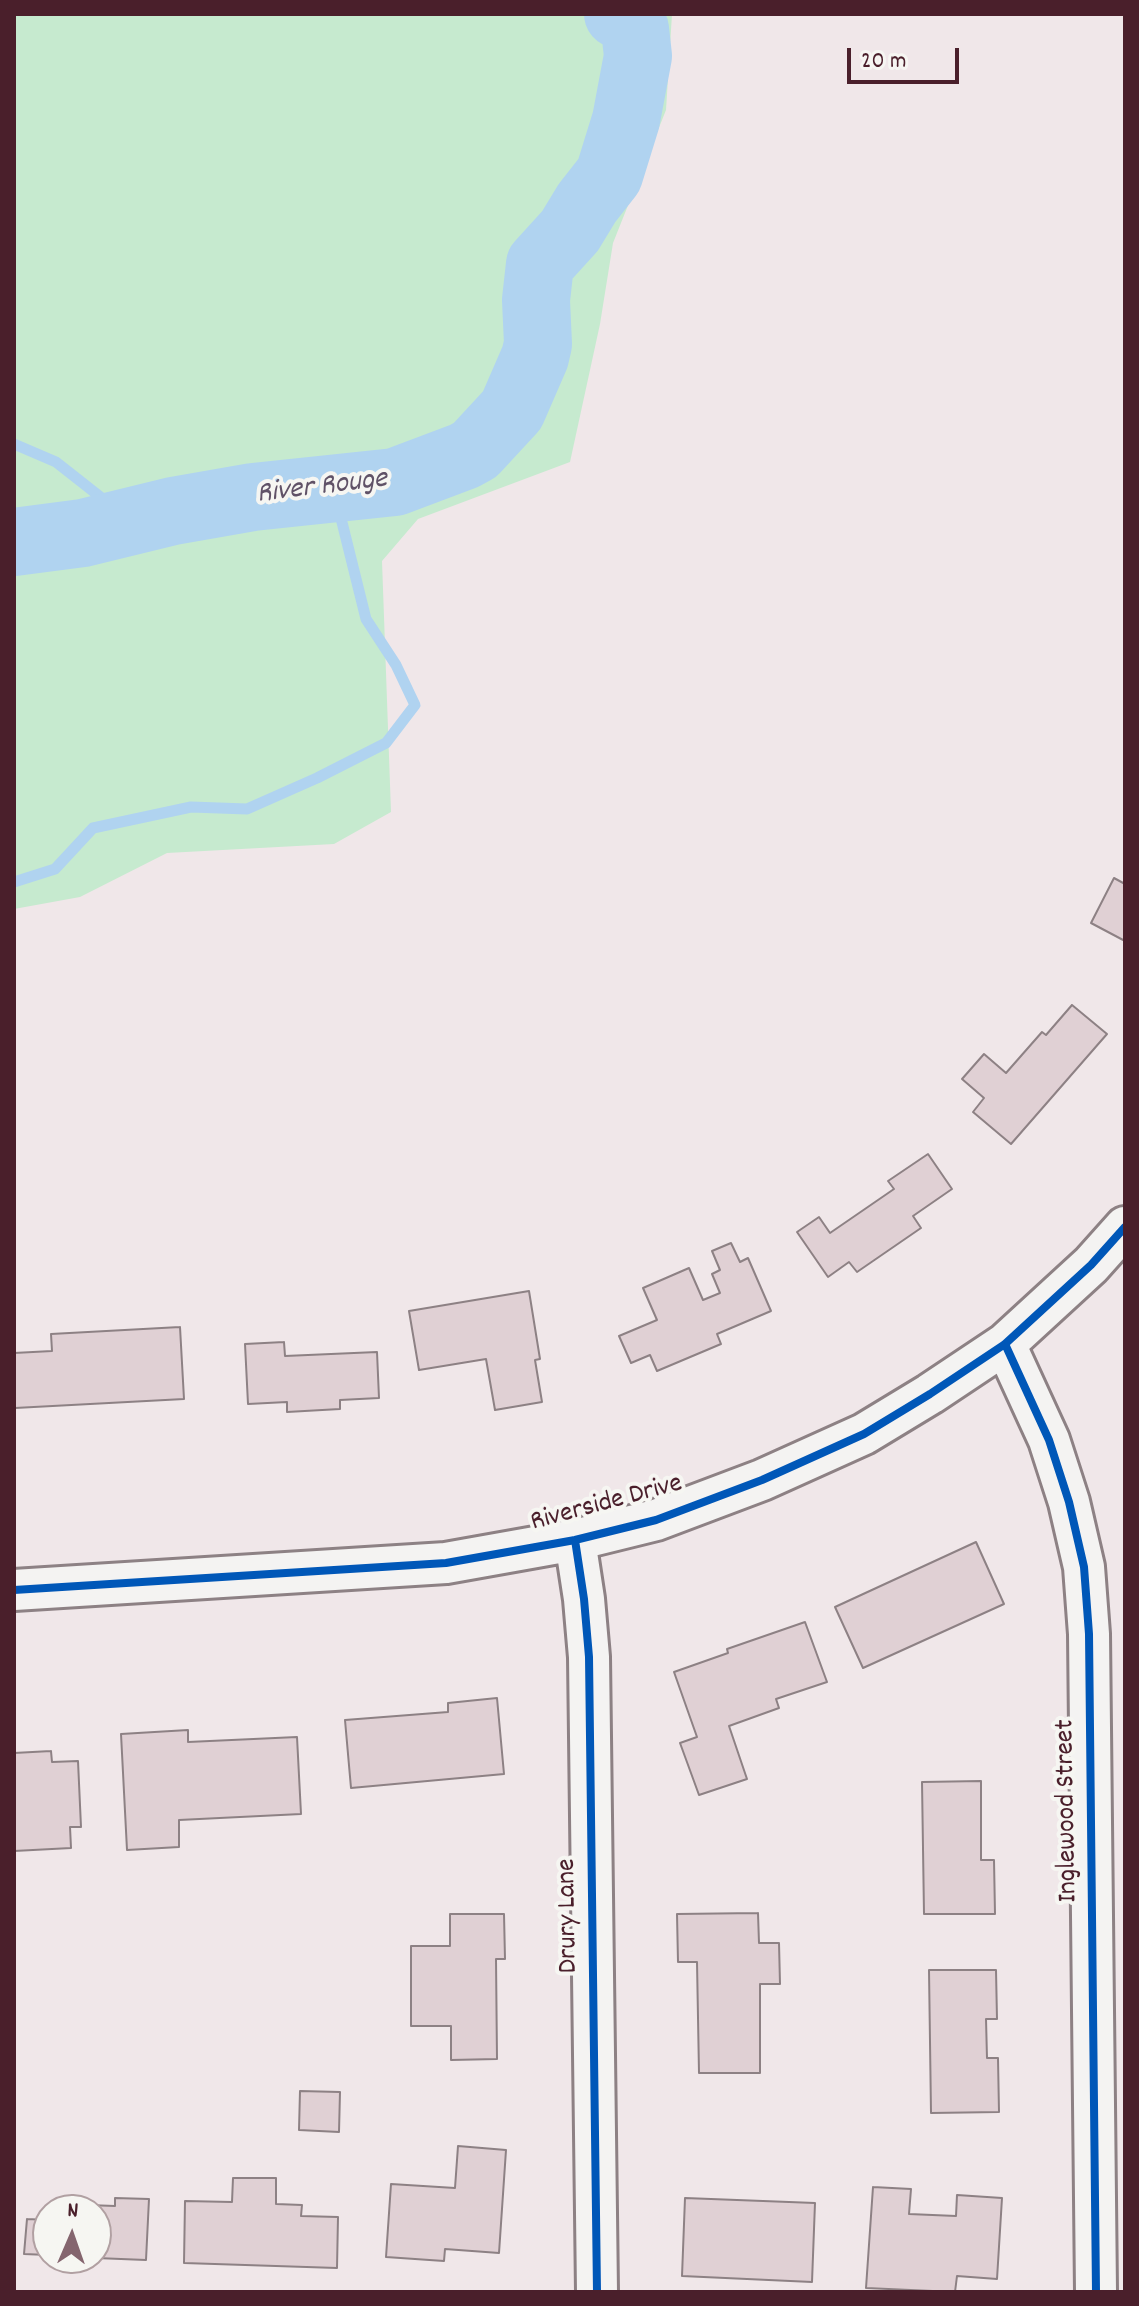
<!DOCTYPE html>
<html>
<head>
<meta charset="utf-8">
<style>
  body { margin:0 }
  #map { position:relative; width:1139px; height:2306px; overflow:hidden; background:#f0e7e9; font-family:Dekko,sans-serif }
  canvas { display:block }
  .frame { position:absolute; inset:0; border:16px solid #4a1f2b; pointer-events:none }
  .north { position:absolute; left:32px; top:2194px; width:80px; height:80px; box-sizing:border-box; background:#f6f6f2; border:2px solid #b1a0a2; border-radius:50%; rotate:2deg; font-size:22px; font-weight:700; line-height:32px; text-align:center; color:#4a1f2b }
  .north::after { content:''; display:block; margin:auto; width:28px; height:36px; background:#84656e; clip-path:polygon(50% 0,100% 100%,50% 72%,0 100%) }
  .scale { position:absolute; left:847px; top:48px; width:112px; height:36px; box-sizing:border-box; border:4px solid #4a1f2b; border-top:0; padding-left:10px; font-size:24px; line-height:28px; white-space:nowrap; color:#4a1f2b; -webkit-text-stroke:6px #f6f6f2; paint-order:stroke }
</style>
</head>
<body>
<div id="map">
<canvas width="1139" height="2306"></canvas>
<div class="frame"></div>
<div class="north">N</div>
<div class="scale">20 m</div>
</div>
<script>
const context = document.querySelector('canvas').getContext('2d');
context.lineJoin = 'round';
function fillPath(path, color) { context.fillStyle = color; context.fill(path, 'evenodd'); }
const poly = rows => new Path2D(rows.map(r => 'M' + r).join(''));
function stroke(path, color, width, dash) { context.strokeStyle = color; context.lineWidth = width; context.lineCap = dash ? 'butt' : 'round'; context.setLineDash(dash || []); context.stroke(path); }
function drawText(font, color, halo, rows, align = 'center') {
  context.font = font + ' Dekko,sans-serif'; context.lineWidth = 8; context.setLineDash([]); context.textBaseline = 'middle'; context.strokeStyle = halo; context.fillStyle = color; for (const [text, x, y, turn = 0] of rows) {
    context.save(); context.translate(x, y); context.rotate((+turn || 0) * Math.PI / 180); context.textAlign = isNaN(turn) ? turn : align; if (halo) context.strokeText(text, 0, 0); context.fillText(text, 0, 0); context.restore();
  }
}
fillPath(poly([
  [14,14,672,14,666,110,613,243,600,324,570,462,418,519,382,561,391,812,334,844,167,853,80,897,14,909]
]), '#c6eacf');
stroke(poly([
  [14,444,56,462,131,521],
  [14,882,55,869,93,828,191,807,247,809,317,778,386,743,415,705,396,665,366,619,334,490]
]), '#b0d3f0', 11);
stroke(poly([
  [14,542,83,533,173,511,253,497,395,482,464,456,475,450,512,410,535,357,538,344,536,300,540,264,570,231,587,203,609,175,626,120,638,56,635,29,630,20,618,14]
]), '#b0d3f0', 68);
const building = poly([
  [1114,878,1125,884,1125,941,1091,923,1114,878],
  [1072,1005,1107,1034,1011,1144,973,1112,984,1098,962,1079,984,1054,1006,1073,1042,1032,1046,1035,1072,1005],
  [928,1154,952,1189,913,1216,921,1228,857,1272,849,1262,828,1277,797,1232,819,1217,830,1233,894,1189,888,1181,928,1154],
  [731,1243,740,1262,748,1258,771,1311,717,1334,721,1344,657,1371,650,1355,631,1363,619,1336,657,1320,643,1288,689,1268,703,1300,720,1293,712,1274,720,1270,712,1251,731,1243],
  [529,1291,540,1359,535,1360,542,1402,495,1410,486,1359,419,1370,409,1311,529,1291],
  [180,1327,184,1399,15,1408,14,1353,52,1351,51,1334,180,1327],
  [284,1342,285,1356,377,1352,379,1398,340,1400,340,1409,287,1412,287,1402,248,1404,245,1344,284,1342],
  [976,1542,1004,1604,863,1668,835,1607,976,1542],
  [805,1622,827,1682,776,1699,779,1708,729,1726,747,1779,699,1795,680,1743,697,1737,674,1672,728,1653,727,1649,805,1622],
  [497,1698,504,1774,351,1788,345,1720,448,1712,448,1703,497,1698],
  [188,1730,188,1742,297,1737,301,1814,179,1820,179,1847,127,1850,121,1734,188,1730],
  [51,1751,52,1762,78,1761,81,1827,70,1827,71,1848,14,1851,14,1753,51,1751],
  [981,1781,981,1860,994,1860,995,1914,924,1914,922,1782,981,1781],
  [758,1913,759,1943,779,1943,780,1984,760,1984,760,2073,699,2073,697,1962,678,1962,677,1914,758,1913],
  [450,1914,504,1914,505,1959,496,1959,497,2059,451,2060,451,2026,411,2026,411,1946,450,1946,450,1914],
  [929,1970,996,1970,997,2019,986,2019,987,2058,998,2058,999,2112,931,2113,929,1970],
  [300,2091,340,2092,339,2132,299,2130,300,2091],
  [458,2146,506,2150,499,2253,445,2249,444,2261,386,2257,391,2184,455,2188,458,2146],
  [233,2178,276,2178,276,2204,302,2205,301,2216,338,2217,337,2268,184,2263,185,2201,232,2202,233,2178],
  [873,2187,911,2189,909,2214,956,2216,957,2195,1002,2198,997,2279,957,2276,955,2292,866,2288,873,2187],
  [115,2198,149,2199,146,2260,96,2258,96,2210,59,2210,60,2204,115,2206,115,2198],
  [685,2198,815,2203,812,2282,682,2276,685,2198],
  [27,2219,48,2220,48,2255,24,2254,27,2219]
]);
fillPath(building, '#e0d0d4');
stroke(building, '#8d8184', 2);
const minor = poly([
  [1005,1344,1049,1440,1069,1502,1084,1567,1089,1634,1096,2292],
  [575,1540,584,1599,589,1657,597,2292],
  [14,1590,446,1563,575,1540,656,1520,762,1480,864,1434,930,1394,1005,1344,1091,1265,1125,1227]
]);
stroke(minor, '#8d8184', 46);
stroke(minor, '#f4f3f2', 40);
stroke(poly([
  [1005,1344,1049,1440,1069,1502,1084,1567,1089,1634,1096,2292],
  [575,1540,584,1599,589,1657,597,2292],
  [14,1590,446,1563,575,1540,656,1520,762,1480,864,1434,930,1394,1005,1344,1091,1265,1125,1227]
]), '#0057b8', 8);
drawText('28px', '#4a1f2b', '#f6f6f2', [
  ["Riverside Drive",607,1505,-15],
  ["Inglewood Street",1069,1811,-91],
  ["Drury Lane",570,1916,-91]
]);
drawText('italic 30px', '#605267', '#f6f6f2', [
  ["River Rouge",322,489,-7]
]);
</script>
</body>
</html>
